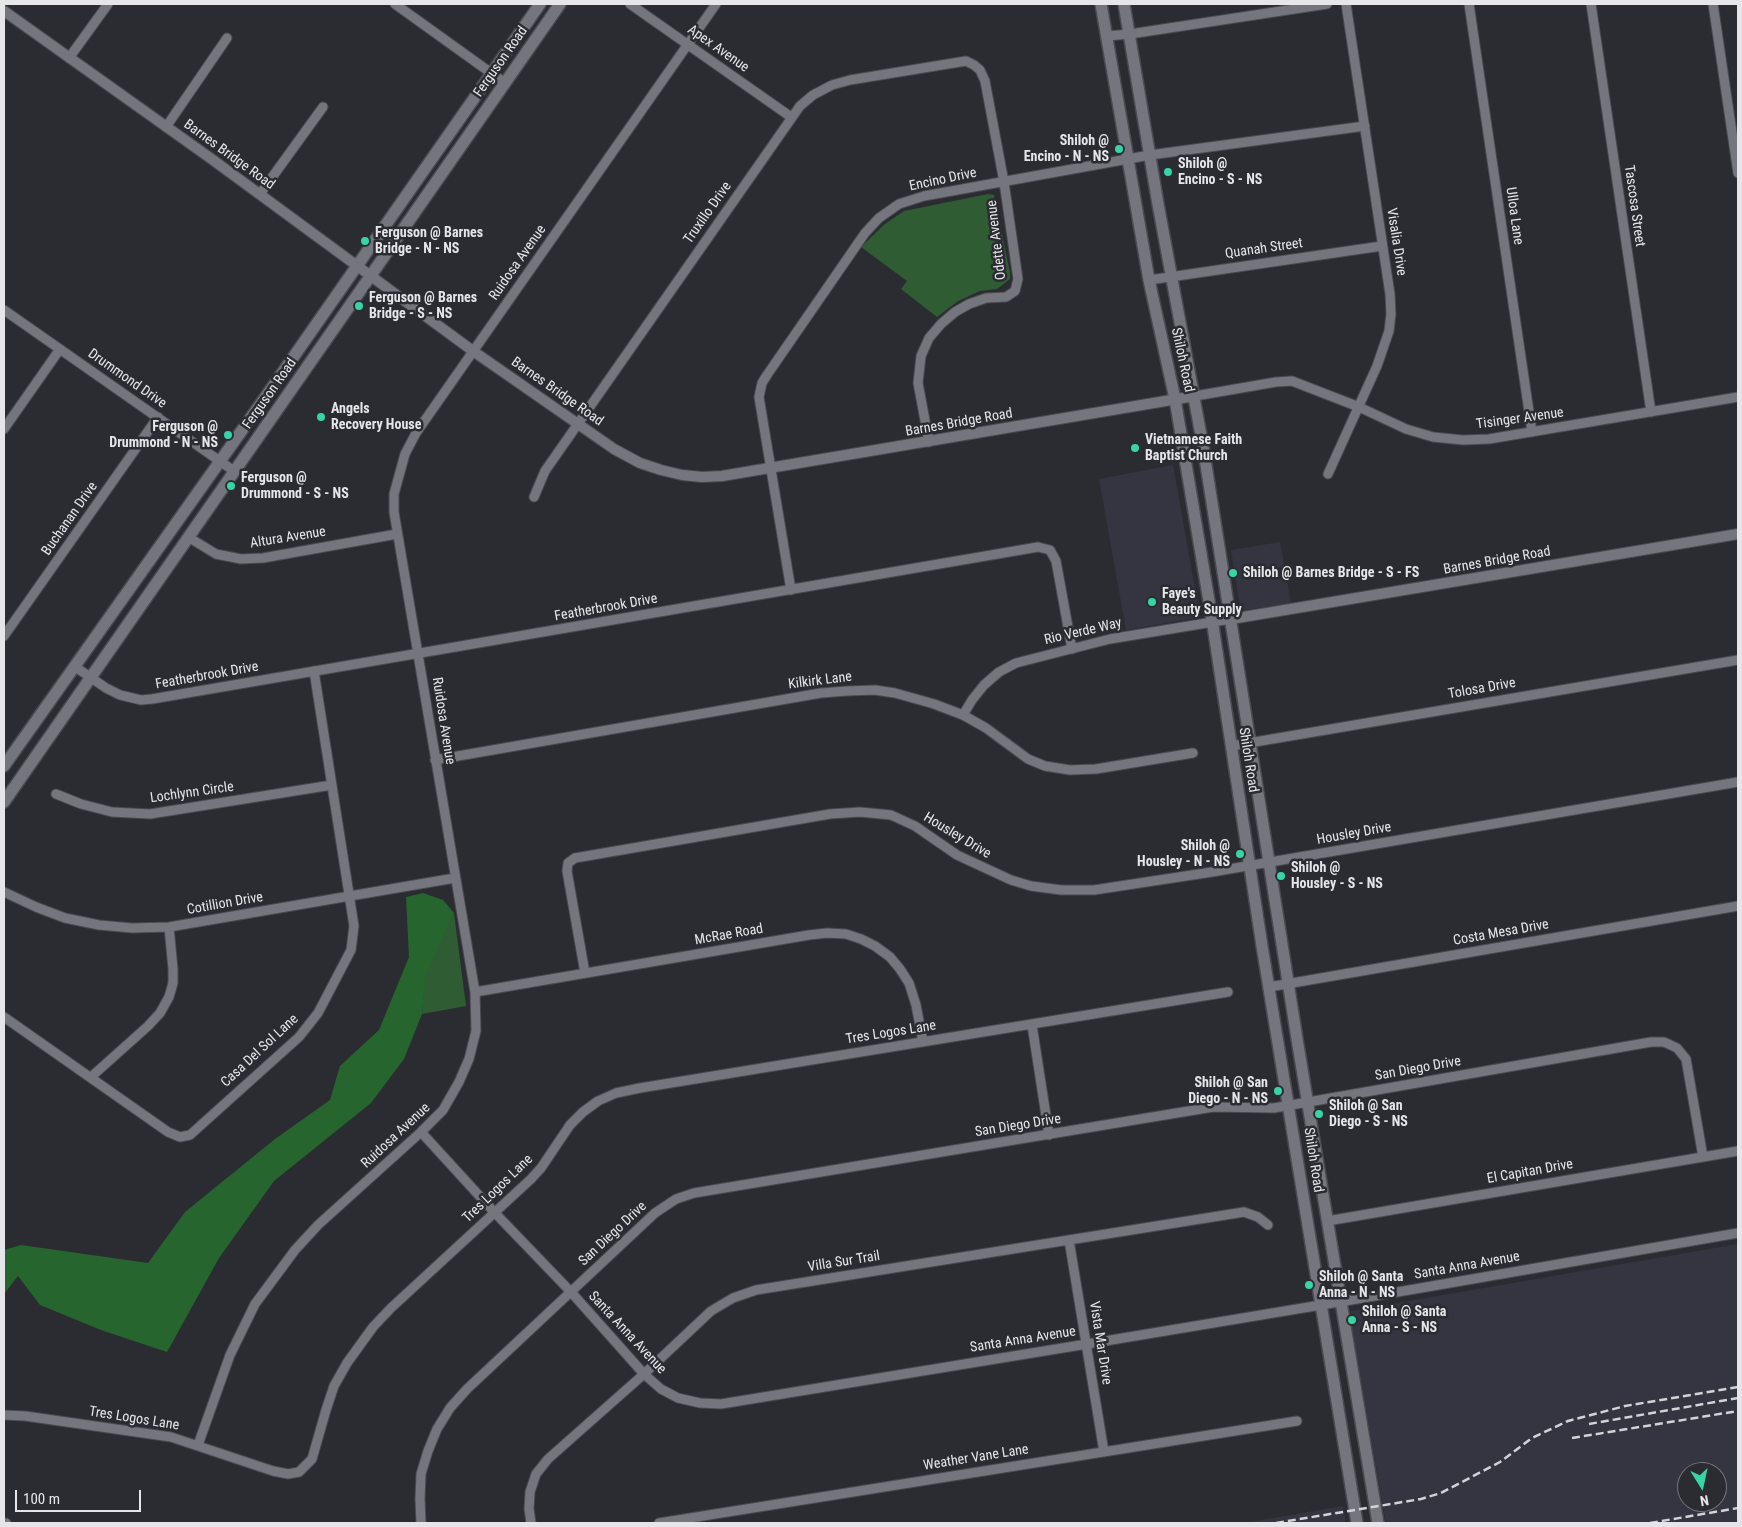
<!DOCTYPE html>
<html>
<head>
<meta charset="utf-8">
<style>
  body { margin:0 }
  #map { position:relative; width:1742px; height:1527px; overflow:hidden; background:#2b2c32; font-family:"Roboto Condensed",sans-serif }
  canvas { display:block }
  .frame { position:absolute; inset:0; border:5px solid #e6e6ea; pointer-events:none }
  .north { position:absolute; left:1677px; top:1462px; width:50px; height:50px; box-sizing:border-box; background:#2b2c32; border:1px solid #76767c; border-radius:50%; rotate:170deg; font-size:14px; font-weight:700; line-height:20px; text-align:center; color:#e6e6ea }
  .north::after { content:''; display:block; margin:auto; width:18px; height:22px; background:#37d4a6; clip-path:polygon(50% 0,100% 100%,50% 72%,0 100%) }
  .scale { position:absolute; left:15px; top:1490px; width:126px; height:22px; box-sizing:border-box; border:2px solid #e6e6ea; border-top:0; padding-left:6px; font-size:15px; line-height:18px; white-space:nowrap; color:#e6e6ea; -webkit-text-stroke:4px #2b2c32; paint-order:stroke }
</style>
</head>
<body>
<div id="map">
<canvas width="1742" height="1527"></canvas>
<div class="frame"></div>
<div class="north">N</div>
<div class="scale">100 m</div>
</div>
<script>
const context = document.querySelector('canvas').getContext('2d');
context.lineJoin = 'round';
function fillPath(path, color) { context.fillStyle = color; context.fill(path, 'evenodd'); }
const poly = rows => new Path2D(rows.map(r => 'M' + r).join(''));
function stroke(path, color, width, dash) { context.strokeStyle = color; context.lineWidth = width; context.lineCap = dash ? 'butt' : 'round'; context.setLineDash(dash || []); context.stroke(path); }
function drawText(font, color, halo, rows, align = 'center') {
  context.font = font + ' "Roboto Condensed",sans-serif'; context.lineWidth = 5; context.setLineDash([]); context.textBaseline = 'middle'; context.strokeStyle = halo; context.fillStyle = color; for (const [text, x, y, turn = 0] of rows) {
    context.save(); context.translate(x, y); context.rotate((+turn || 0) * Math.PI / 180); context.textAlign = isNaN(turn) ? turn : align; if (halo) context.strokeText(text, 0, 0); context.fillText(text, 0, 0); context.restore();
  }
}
fillPath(poly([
  [1173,465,1200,617,1126,630,1099,479],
  [1280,542,1291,603,1246,610,1240,607,1231,550],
  [1738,1244,1738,1523,1386,1523,1350,1316,1351,1311],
  [1687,1472,1717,1472,1717,1502,1687,1502],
  [1343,1506,1346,1523,1244,1523]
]), '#343541');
fillPath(poly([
  [988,194,994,195,1010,273,1010,279,997,289,980,291,958,301,937,317,901,289,907,281,861,247,885,224,904,211],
  [454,913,466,1006,422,1014,425,975]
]), '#305c33');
fillPath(poly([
  [423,893,443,900,454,913,426,975,422,1014,404,1059,371,1103,274,1181,219,1258,167,1352,101,1330,40,1305,18,1276,4,1294,4,1250,21,1245,148,1263,185,1212,275,1139,330,1100,340,1066,379,1030,409,957,406,897]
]), '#26652d');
const minor = poly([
  [395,4,505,83],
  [630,4,791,117],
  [1469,4,1532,432],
  [1591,4,1651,412],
  [1713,4,1738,173],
  [1107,36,1130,34,1327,4],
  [69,58,108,4],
  [166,127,227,38],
  [260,194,323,107],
  [1149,280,1382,246],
  [4,310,234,471],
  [1195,396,1276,382,1292,381,1359,407,1406,429,1433,437,1463,440,1489,439,1738,397],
  [4,429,60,349],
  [1328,474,1377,366,1389,331,1391,314,1390,294,1346,4],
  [534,497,545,471,800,106,813,95,832,85,850,80,966,61,974,65,980,70,985,81,1004,182,1018,279,1015,291,1006,297,986,298,969,304,955,312,941,324,929,338,921,356,918,383,929,442],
  [188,537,216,554,241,559,263,558,397,534],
  [791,590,759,397,762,383,767,375,865,233,879,218,899,204,924,196,1150,155,1365,126],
  [4,636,158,417],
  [74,666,106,688,120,695,141,700,152,699,1038,547,1050,550,1056,561,1072,649],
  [963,715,972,700,984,685,999,672,1016,663,1110,639,1231,619],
  [1231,746,1738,660],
  [435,760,821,693,847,691,875,690,895,693,934,704,963,715,986,728,1028,759,1045,766,1070,770,1096,769,1193,753],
  [56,794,81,804,112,812,150,814,332,785],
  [4,892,36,907,65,918,99,925,132,928,169,927,455,878],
  [585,973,567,871,568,863,575,858,830,814,860,812,891,815,915,826,957,855,1011,880,1031,886,1061,890,1094,890,1212,872,1738,782],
  [1269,987,1738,906],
  [475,992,809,935,827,933,846,934,861,939,875,946,890,957,900,969,909,983,916,1005,923,1042],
  [4,1017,168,1132,180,1137,190,1135,299,1037,318,1013,351,950,354,926,314,671],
  [1032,1025,1049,1135],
  [91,1077,148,1026,160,1013,169,997,173,983,173,969,169,927],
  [421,1132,495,1213,571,1292,644,1374,661,1389,678,1398,700,1403,721,1404,1087,1344,1363,1298,1738,1233],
  [1327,1221,1738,1151],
  [1069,1240,1104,1452],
  [4,1415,25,1416,171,1437,273,1471,288,1474,299,1472,312,1459,326,1410,334,1386,347,1363,373,1327,391,1308,531,1179,541,1168,570,1125,583,1112,598,1101,616,1093,640,1088,1228,992],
  [198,1445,230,1355,255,1304,295,1250,318,1225,421,1132,443,1110,459,1082,469,1059,476,1031,475,992,394,512,394,494,405,454,416,433,716,4],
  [4,1523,6,1523],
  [421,1523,420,1499,421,1474,428,1451,437,1429,450,1408,467,1389,655,1213,676,1199,694,1193,1213,1107,1274,1108,1651,1042,1664,1042,1677,1048,1686,1059,1703,1157],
  [531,1523,529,1509,530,1492,536,1474,548,1459,644,1374,711,1311,733,1298,756,1290,1244,1212,1258,1217,1268,1225],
  [659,1523,1297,1421]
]);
const tertiary = poly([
  [4,11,213,160,473,351,614,449,640,463,661,470,682,475,702,477,722,476,1195,396],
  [1231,619,1738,534]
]);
const secondary = poly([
  [1101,4,1149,280,1175,399,1211,613,1262,946,1357,1523],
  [1124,4,1158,204,1203,446,1298,1045,1378,1523],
  [4,766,262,402,540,4],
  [4,802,560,4]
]);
stroke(minor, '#4a4b50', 11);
stroke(tertiary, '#4a4b50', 12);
stroke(secondary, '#4a4b50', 14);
stroke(minor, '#75767d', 9);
stroke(tertiary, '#75767d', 10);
stroke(secondary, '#75767d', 11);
stroke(poly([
  [1589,1424,1738,1398],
  [1572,1438,1738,1411],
  [1276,1523,1421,1499,1441,1493,1500,1462,1532,1438,1568,1421,1625,1406,1738,1387],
  [1650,1523,1738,1508]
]), '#d2d2d7', 2.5, [8, 4]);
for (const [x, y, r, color] of [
  [1119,149,5,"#37d4a6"],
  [1168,172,5,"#37d4a6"],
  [365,241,5,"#37d4a6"],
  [359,306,5,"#37d4a6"],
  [321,417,5,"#37d4a6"],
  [228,435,5,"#37d4a6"],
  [1135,448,5,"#37d4a6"],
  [231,486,5,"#37d4a6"],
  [1233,573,5,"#37d4a6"],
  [1152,602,5,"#37d4a6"],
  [1240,854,5,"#37d4a6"],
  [1281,876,5,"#37d4a6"],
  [1278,1091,5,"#37d4a6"],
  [1319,1114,5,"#37d4a6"],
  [1309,1285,5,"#37d4a6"],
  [1352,1320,5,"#37d4a6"]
]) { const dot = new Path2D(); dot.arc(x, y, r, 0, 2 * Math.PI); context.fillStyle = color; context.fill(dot); stroke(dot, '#2b2c32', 2); }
drawText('14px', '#e6e6ea', '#2b2c32', [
  ["Apex Avenue",718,49,35],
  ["Ferguson Road",501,62,-55],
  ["Barnes Bridge Road",229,155,36],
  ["Encino Drive",943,180,-12],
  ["Tascosa Street",1634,206,82],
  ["Truxillo Drive",708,213,-55],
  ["Ulloa Lane",1514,216,82],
  ["Odette Avenue",997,240,-97],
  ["Visalia Drive",1396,242,81],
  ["Quanah Street",1264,249,-8],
  ["Ruidosa Avenue",518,263,-55],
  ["Shiloh Road",1182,360,78],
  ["Drummond Drive",127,379,35],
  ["Barnes Bridge Road",557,392,35],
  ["Ferguson Road",270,394,-55],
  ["Tisinger Avenue",1520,419,-8],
  ["Barnes Bridge Road",959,423,-10],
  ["Buchanan Drive",70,519,-55],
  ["Altura Avenue",288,538,-9],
  ["Barnes Bridge Road",1497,561,-10],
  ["Featherbrook Drive",606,608,-10],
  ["Rio Verde Way",1083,632,-13],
  ["Featherbrook Drive",207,676,-10],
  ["Kilkirk Lane",820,681,-7],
  ["Tolosa Drive",1482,689,-10],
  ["Ruidosa Avenue",443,721,81],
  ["Shiloh Road",1248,760,81],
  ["Lochlynn Circle",192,793,-8],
  ["Housley Drive",1354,834,-10],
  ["Housley Drive",957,836,31],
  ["Cotillion Drive",225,904,-10],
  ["Costa Mesa Drive",1501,933,-10],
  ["McRae Road",729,935,-10],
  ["Tres Logos Lane",891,1033,-9],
  ["Casa Del Sol Lane",260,1051,-43],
  ["San Diego Drive",1418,1069,-10],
  ["San Diego Drive",1018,1126,-9],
  ["Ruidosa Avenue",396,1136,-43],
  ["Shiloh Road",1313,1160,81],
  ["El Capitan Drive",1530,1172,-10],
  ["Tres Logos Lane",498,1189,-44],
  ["San Diego Drive",613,1234,-43],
  ["Villa Sur Trail",844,1262,-9],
  ["Santa Anna Avenue",1467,1266,-10],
  ["Santa Anna Avenue",627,1333,47],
  ["Santa Anna Avenue",1023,1340,-9],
  ["Vista Mar Drive",1100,1343,81],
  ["Tres Logos Lane",134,1419,9],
  ["Weather Vane Lane",976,1458,-9]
]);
drawText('bold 14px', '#e6e6ea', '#2b2c32', [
  ["Shiloh @",1109,141,"right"],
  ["Encino - N - NS",1109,157,"right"],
  ["Shiloh @",1178,164],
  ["Encino - S - NS",1178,180],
  ["Ferguson @ Barnes",375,233],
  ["Bridge - N - NS",375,249],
  ["Ferguson @ Barnes",369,298],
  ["Bridge - S - NS",369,314],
  ["Angels",331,409],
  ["Recovery House",331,425],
  ["Ferguson @",218,427,"right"],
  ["Drummond - N - NS",218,443,"right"],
  ["Vietnamese Faith",1145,440],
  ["Baptist Church",1145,456],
  ["Ferguson @",241,478],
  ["Drummond - S - NS",241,494],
  ["Shiloh @ Barnes Bridge - S - FS",1243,573],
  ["Faye's",1162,594],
  ["Beauty Supply",1162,610],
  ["Shiloh @",1230,846,"right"],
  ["Housley - N - NS",1230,862,"right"],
  ["Shiloh @",1291,868],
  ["Housley - S - NS",1291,884],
  ["Shiloh @ San",1268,1083,"right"],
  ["Diego - N - NS",1268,1099,"right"],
  ["Shiloh @ San",1329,1106],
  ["Diego - S - NS",1329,1122],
  ["Shiloh @ Santa",1319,1277],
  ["Anna - N - NS",1319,1293],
  ["Shiloh @ Santa",1362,1312],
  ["Anna - S - NS",1362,1328]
], 'left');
</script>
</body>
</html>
